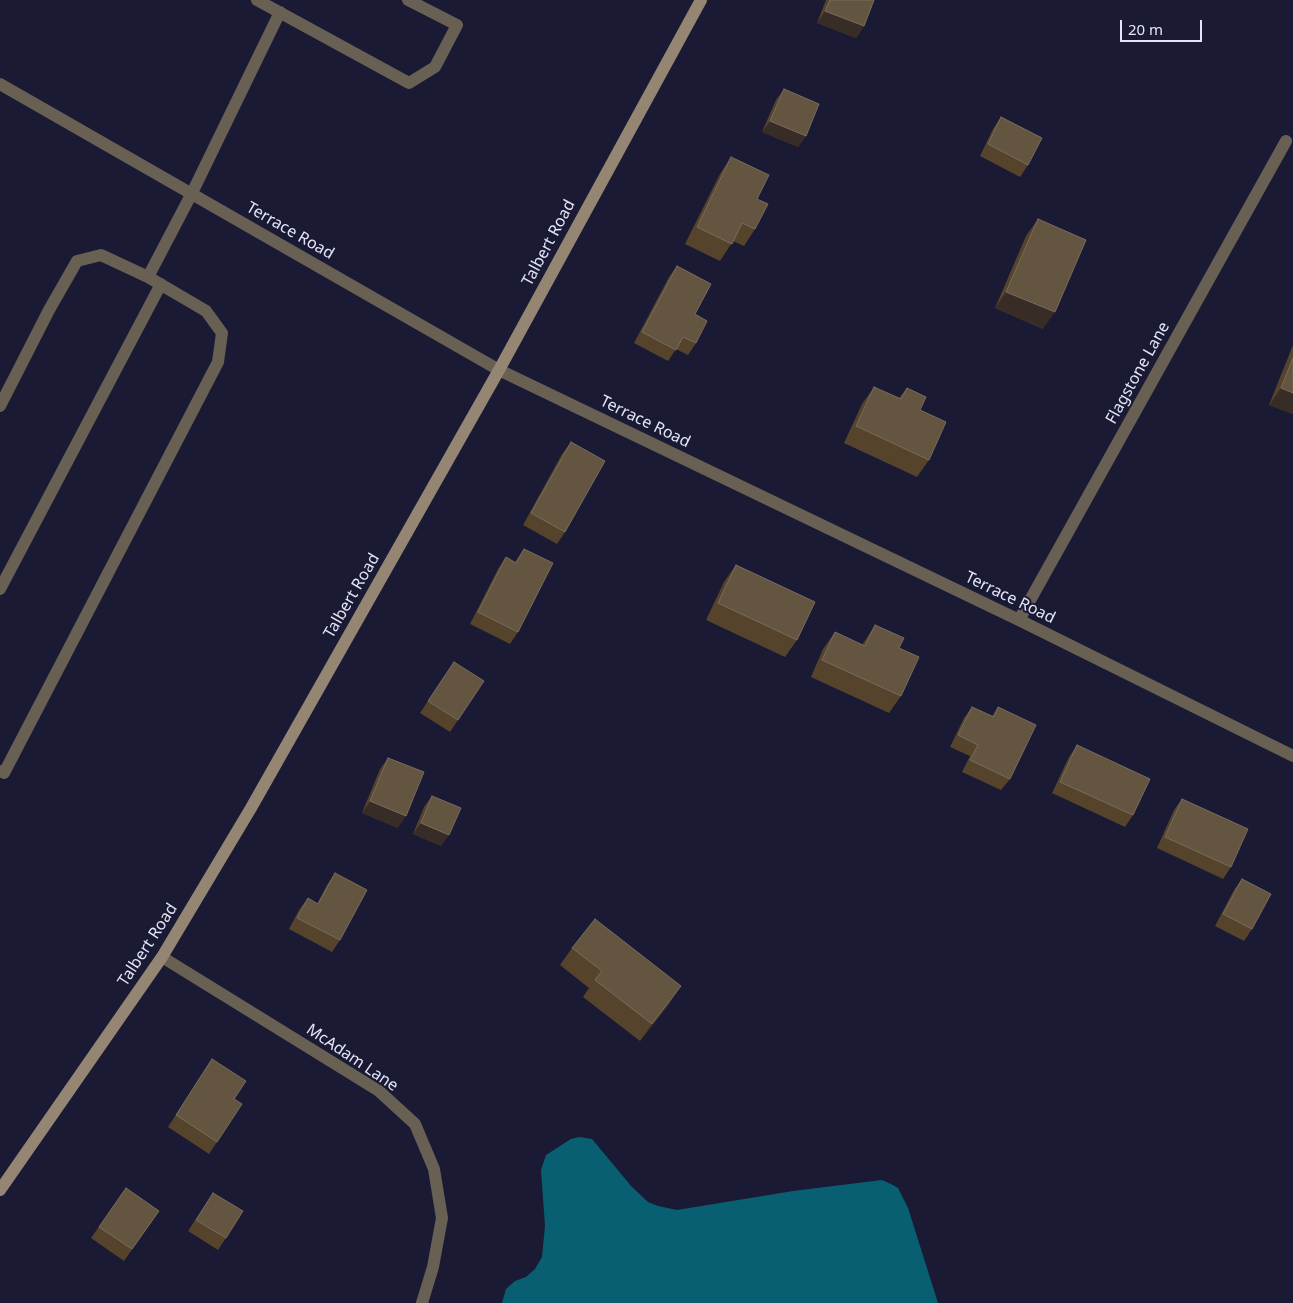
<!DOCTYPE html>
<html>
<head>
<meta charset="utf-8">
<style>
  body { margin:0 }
  #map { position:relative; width:1293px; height:1303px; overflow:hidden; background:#1a1a34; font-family:"Noto Sans",sans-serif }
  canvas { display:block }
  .scale { position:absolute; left:1120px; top:20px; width:82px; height:22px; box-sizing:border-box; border:2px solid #e3e5f7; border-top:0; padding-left:6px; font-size:15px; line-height:18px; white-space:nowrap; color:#e3e5f7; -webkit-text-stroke:4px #1a1a34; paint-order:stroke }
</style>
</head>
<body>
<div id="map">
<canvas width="1293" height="1303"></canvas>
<div class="scale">20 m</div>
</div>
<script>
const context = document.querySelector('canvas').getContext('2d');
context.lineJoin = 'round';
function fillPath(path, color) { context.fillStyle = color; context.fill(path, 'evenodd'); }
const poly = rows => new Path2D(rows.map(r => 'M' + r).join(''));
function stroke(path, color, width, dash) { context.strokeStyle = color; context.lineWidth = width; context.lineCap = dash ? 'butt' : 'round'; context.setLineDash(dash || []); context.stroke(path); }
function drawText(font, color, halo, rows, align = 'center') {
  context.font = font + ' "Noto Sans",sans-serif'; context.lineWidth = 4; context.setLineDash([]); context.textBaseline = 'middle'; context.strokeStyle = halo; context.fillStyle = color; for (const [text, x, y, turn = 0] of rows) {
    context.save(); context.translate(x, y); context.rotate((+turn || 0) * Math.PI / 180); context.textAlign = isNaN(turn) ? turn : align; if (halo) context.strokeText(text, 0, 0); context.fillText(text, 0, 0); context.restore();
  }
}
fillPath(poly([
  [579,1137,592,1139,632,1187,648,1202,658,1206,677,1210,793,1191,882,1180,891,1184,898,1188,908,1208,938,1303,502,1303,506,1289,515,1281,526,1277,535,1269,542,1257,545,1226,541,1170,546,1155,571,1139]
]), '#095f72');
stroke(poly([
  [0,406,49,310,77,261,101,255,148,277],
  [0,589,161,284],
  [0,771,4,773,218,362,222,333,206,311,148,277,192,193]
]), '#686053', 12);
stroke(poly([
  [257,0,409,83,435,67,457,25,408,0],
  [0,84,499,370,1019,620,1293,756],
  [192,193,280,12],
  [1019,620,1286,141],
  [162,957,379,1091,415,1124,434,1169,442,1218,433,1267,422,1303]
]), '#686053', 12);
stroke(poly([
  [0,1190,162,957,251,808,499,370,701,0]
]), '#948672', 12);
fillPath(poly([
  [826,0,874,0,864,26,856,38,817,23],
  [784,89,806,136,798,147,762,132,776,100],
  [1001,117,1028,165,1020,177,980,156,993,129],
  [731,157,757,199,755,229,744,246,733,241,720,261,685,244,720,174],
  [1038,219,1043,329,995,308,1026,236],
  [677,266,696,343,688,355,676,349,668,361,634,343,669,277],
  [1293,345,1293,414,1269,405],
  [874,387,899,398,907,388,920,410,929,460,917,477,844,443,862,404],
  [571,442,565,532,557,544,523,525,562,454],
  [524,549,518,632,510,644,470,624,498,569,506,557,515,562],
  [736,565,797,640,785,657,706,620,724,582],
  [875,625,899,648,901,696,889,713,811,677,823,649,835,632,862,645],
  [454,662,458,720,450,732,420,713],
  [972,707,992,716,998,707,1010,779,1001,790,962,772,970,756,950,747,964,718],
  [1077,745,1133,815,1125,827,1052,793,1069,757],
  [388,758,398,828,362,813,380,769],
  [432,796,441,846,413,834,424,807],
  [1182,799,1231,867,1223,879,1157,848,1174,810],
  [335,873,340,940,332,952,289,929,299,910,308,898,317,904,327,885],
  [1242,879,1252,929,1244,941,1215,926,1234,890],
  [572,948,670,1003,640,1041,583,997,589,988,560,965],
  [212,1059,217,1142,209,1154,168,1127],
  [126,1188,159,1211,124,1261,91,1238],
  [213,1193,226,1238,218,1250,188,1231]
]), '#55442b');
fillPath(poly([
  [825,11,864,26,856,38,817,23],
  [770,121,806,136,798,147,762,132],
  [1006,292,1055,312,1043,329,995,308],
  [1281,388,1293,393,1293,414,1269,405],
  [370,801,406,816,398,828,362,813],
  [421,823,449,835,441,846,413,834],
  [681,986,670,1003,640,1041,652,1024]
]), '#372c26');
const building = poly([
  [830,0,874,0,864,26,825,11,830,0],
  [784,89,819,104,806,136,770,121,784,89],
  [1001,117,1042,138,1028,165,988,144,1001,117],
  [731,157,769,175,757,199,768,204,755,229,742,223,732,244,697,227,731,157],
  [1038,219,1086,240,1055,312,1006,292,1038,219],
  [677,266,711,284,695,314,707,321,696,343,683,337,676,350,642,332,677,266],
  [1293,358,1293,393,1281,388,1293,358],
  [874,387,901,399,907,388,926,397,920,410,946,422,929,460,856,426,874,387],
  [571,442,605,461,565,532,531,513,571,442],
  [524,549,553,563,518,632,478,612,506,557,516,563,524,549],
  [736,565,815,602,797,640,718,603,736,565],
  [875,625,904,638,899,648,919,657,901,696,822,660,835,632,865,646,875,625],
  [454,662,484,681,458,720,428,701,454,662],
  [972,707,994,717,998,707,1036,725,1010,779,970,760,978,745,958,735,972,707],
  [1077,745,1150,779,1133,815,1060,782,1077,745],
  [388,758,424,772,406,816,370,801,388,758],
  [432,796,461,808,449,835,421,823,432,796],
  [1182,799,1248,829,1231,867,1165,837,1182,799],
  [335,873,367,890,340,940,297,918,308,898,318,904,335,873],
  [1242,879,1271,894,1252,929,1223,914,1242,879],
  [595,919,681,986,652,1024,595,980,602,971,572,948,595,919],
  [212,1059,246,1081,234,1099,242,1104,217,1142,176,1115,212,1059],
  [126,1188,159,1211,132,1249,99,1227,126,1188],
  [213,1193,243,1211,226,1238,196,1220,213,1193]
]);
fillPath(building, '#645541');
stroke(building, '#786c5e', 1);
drawText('16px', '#e3e5f7', '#1a1a34', [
  ["Terrace Road",290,231,30],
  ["Talbert Road",549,243,-62],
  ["Flagstone Lane",1138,373,-61],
  ["Terrace Road",645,422,26],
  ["Talbert Road",352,596,-60],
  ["Terrace Road",1010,598,26],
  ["Talbert Road",148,945,-57],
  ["McAdam Lane",352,1058,34]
]);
</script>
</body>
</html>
